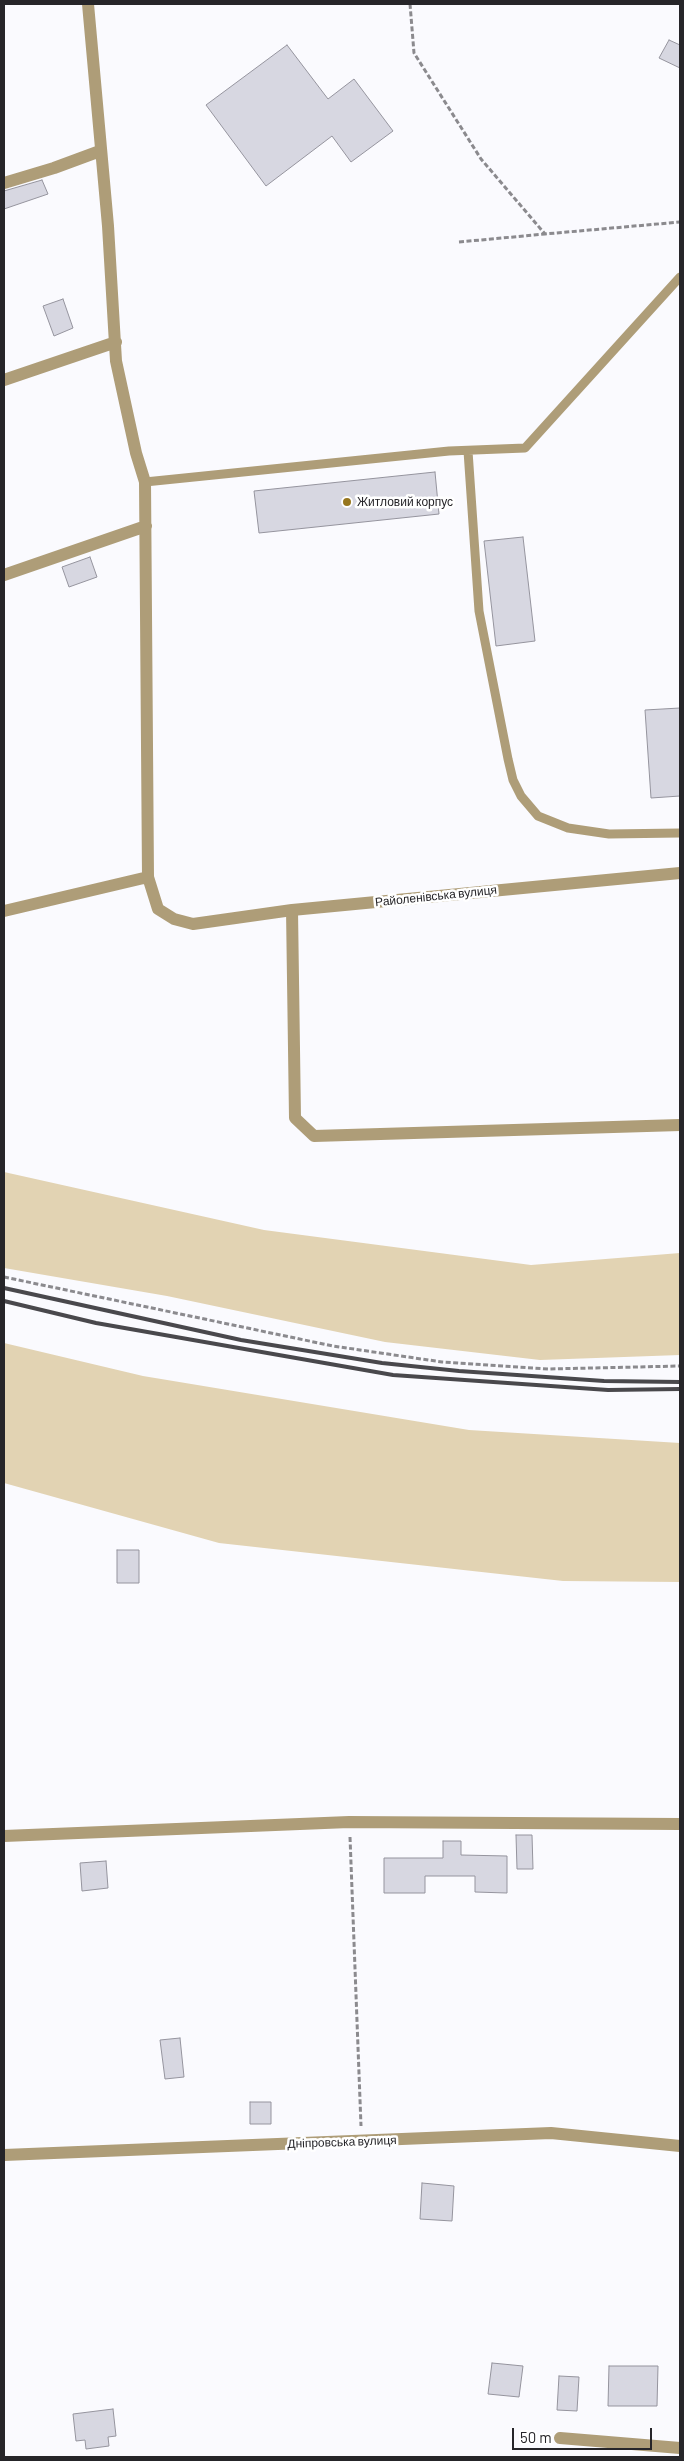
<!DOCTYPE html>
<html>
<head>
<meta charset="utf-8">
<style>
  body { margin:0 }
  #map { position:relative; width:684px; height:2461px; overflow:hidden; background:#fafafe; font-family:Barlow,sans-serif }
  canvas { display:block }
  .frame { position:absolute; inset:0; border:5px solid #262529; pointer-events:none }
  .scale { position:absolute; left:512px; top:2428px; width:140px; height:22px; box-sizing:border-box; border:2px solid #262529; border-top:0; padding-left:6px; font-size:15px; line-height:18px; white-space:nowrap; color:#262529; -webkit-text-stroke:4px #fff; paint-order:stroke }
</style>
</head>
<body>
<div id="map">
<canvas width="684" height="2461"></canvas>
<div class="frame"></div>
<div class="scale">50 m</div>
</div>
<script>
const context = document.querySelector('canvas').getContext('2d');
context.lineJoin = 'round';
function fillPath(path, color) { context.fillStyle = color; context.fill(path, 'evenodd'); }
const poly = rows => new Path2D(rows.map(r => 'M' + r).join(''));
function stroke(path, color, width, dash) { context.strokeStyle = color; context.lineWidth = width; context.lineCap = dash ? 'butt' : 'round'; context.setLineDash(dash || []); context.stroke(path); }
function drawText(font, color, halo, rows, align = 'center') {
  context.font = font + ' Barlow,sans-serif'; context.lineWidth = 5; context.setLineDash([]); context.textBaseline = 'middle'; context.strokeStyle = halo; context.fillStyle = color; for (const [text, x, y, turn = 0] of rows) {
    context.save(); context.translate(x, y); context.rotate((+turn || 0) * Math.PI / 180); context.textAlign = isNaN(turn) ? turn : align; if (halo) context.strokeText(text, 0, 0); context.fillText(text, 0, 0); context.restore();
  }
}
fillPath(poly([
  [4,1172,264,1230,531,1265,680,1253,680,1355,540,1360,385,1342,167,1296,4,1268],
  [4,1343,143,1376,469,1430,680,1443,680,1582,563,1581,219,1543,4,1483]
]), '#e2d3b3');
const building = poly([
  [669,40,680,45,680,68,659,58,669,40],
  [287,45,328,99,354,79,393,131,351,162,332,136,266,186,206,105,287,45],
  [42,180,48,194,4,209,4,191,42,180],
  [63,299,73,328,54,336,43,306,63,299],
  [435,472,439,514,259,533,254,491,435,472],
  [523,537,535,641,496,646,484,541,523,537],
  [90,557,97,577,69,587,62,567,90,557],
  [680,708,680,796,651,798,645,710,680,708],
  [117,1550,139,1550,139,1583,117,1583,117,1550],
  [516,1835,532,1835,533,1869,517,1869,516,1835],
  [443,1841,461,1841,461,1855,507,1856,507,1893,475,1892,475,1876,425,1876,425,1893,384,1893,384,1858,443,1858,443,1841],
  [106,1861,108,1888,82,1891,80,1863,106,1861],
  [180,2038,184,2077,165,2079,160,2040,180,2038],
  [250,2102,271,2102,271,2124,250,2124,250,2102],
  [422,2183,454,2186,452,2221,420,2219,422,2183],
  [492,2363,523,2366,519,2397,488,2394,492,2363],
  [609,2366,658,2366,657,2406,608,2406,609,2366],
  [559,2376,579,2377,577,2411,557,2410,559,2376],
  [113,2409,116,2436,108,2437,109,2446,86,2449,85,2440,76,2441,73,2414,113,2409]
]);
fillPath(building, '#d7d7e1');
stroke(building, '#95949e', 1);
stroke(poly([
  [410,4,414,53,481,159,545,234,680,222],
  [459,242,545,234],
  [4,1277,333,1346,442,1362,548,1369,680,1366],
  [350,1837,361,2126]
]), '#8b8a8e', 3, [5, 2.5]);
stroke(poly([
  [468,451,479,611,508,759,513,780,521,796,538,816,568,828,609,834,680,833],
  [145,482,449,451,525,448,680,277]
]), '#ae9d78', 9);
stroke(poly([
  [88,4,108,226,116,361,136,453,145,482,148,877,158,909,174,919,193,924,292,910,680,873],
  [4,183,54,168,100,151],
  [4,380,116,342],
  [4,575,146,526],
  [292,910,295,1118,314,1136,680,1125],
  [4,911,148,877],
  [4,1836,349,1822,680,1824],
  [4,2155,551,2133,680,2146],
  [560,2438,680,2448]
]), '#ae9d78', 12);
stroke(poly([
  [4,1288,241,1340,382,1363,459,1371,604,1381,680,1382],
  [4,1301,96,1323,393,1375,608,1390,680,1389]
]), '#49484c', 4);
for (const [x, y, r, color] of [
  [347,502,5,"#97761e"]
]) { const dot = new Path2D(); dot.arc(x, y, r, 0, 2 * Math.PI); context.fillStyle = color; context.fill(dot); stroke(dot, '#fff', 2); }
drawText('12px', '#262529', '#fff', [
  ["Житловий корпус",357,502]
], 'left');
drawText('12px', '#262529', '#fff', [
  ["Райоленівська вулиця",436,896,-6],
  ["Дніпровська вулиця",342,2142,-2]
]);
</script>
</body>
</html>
